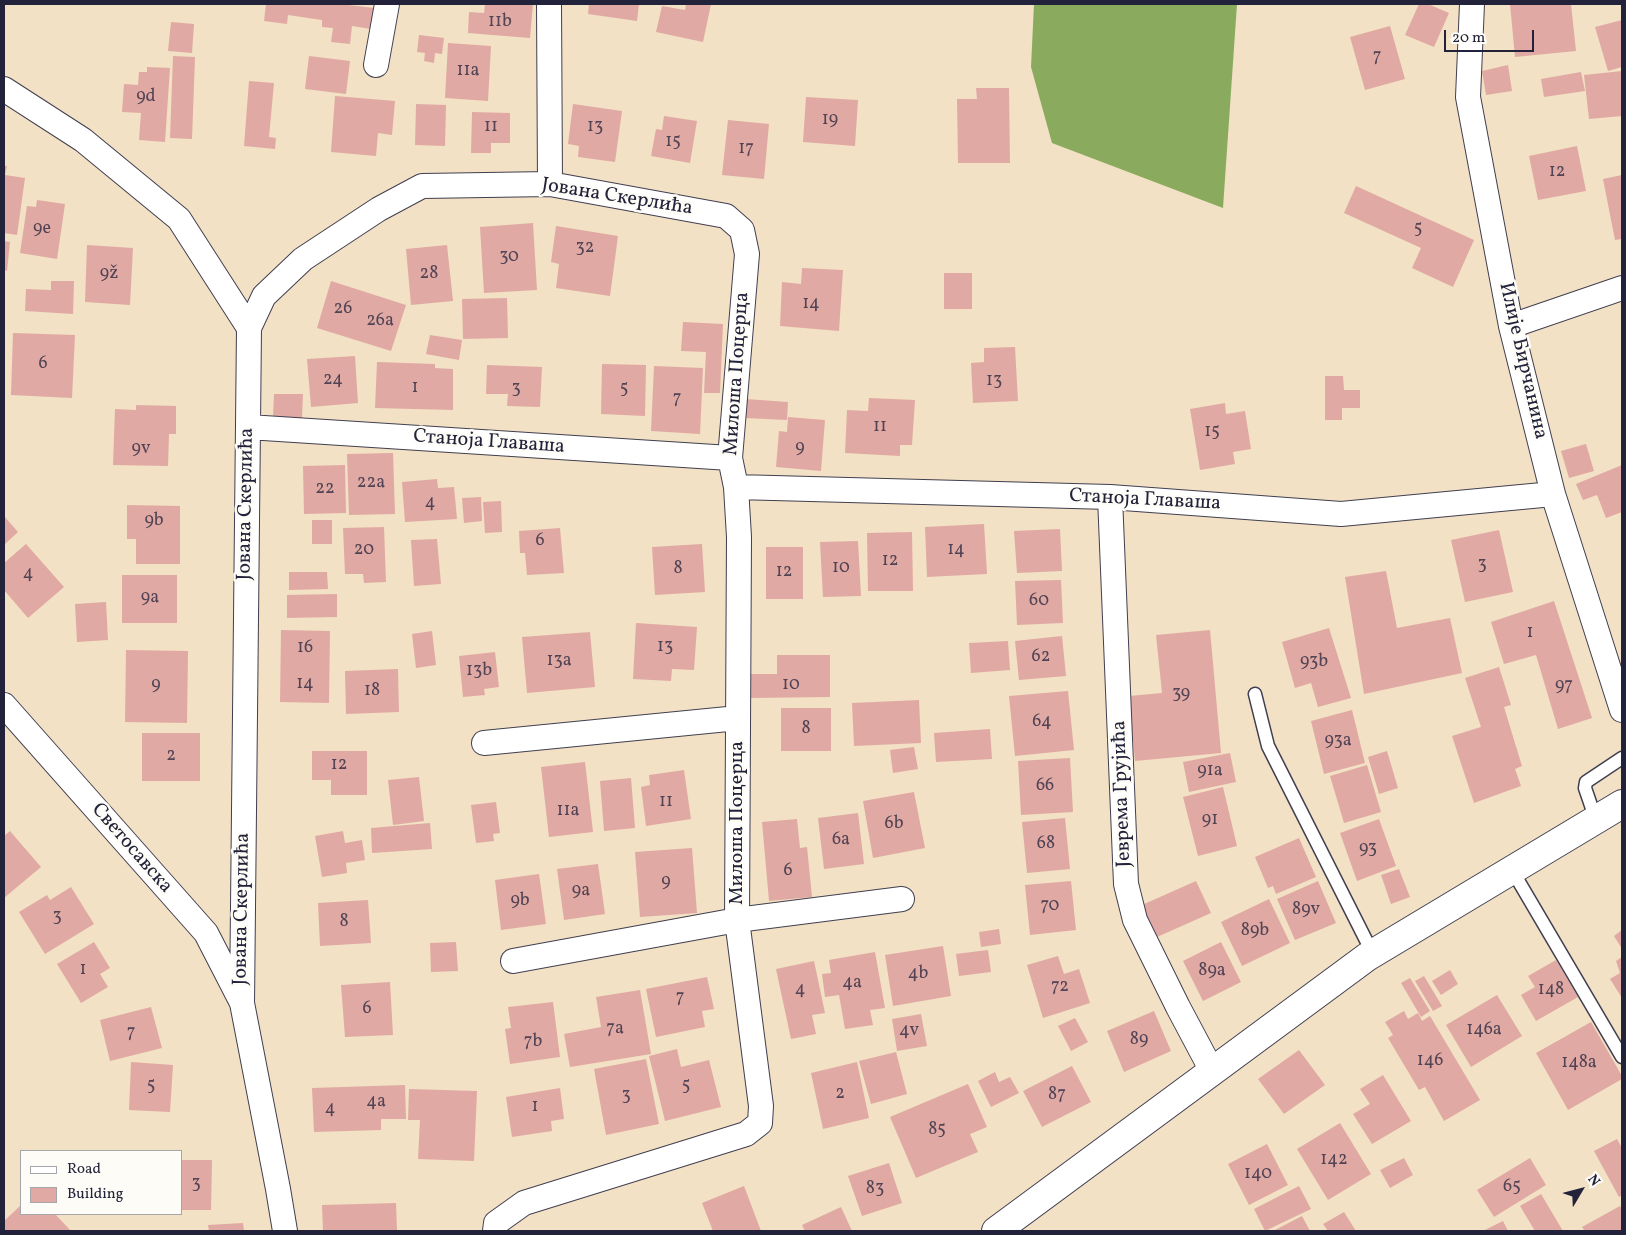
<!DOCTYPE html>
<html>
<head>
<meta charset="utf-8">
<style>
  body { margin:0 }
  #map { position:relative; width:1626px; height:1235px; overflow:hidden; background:#f2e1c4; font-family:Vollkorn,serif }
  canvas { display:block }
  .frame { position:absolute; inset:0; border:5px solid #22223b; pointer-events:none }
  .legend { position:absolute; left:20px; top:1150px; width:162px; height:65px; box-sizing:border-box; background:#fdfcf7; border:1px solid #a5a5ac; margin:0; padding:6px 9px; list-style:none; font-size:15px; color:#22223b }
  .legend li { display:flex; align-items:center; gap:10px; height:25px }
  .legend b { width:25px; border:1px solid #a5a5ac }
  .north { position:absolute; left:1556px; top:1165px; width:50px; height:50px; -webkit-text-stroke:4px #fdfcf7; paint-order:stroke; rotate:53deg; font-size:14px; font-weight:700; line-height:20px; text-align:center; color:#22223b }
  .north::after { content:''; display:block; margin:auto; width:18px; height:22px; background:#22223b; clip-path:polygon(50% 0,100% 100%,50% 72%,0 100%) }
  .scale { position:absolute; left:1444px; top:30px; width:90px; height:22px; box-sizing:border-box; border:2px solid #22223b; border-top:0; padding-left:6px; font-size:15px; line-height:18px; white-space:nowrap; color:#22223b; -webkit-text-stroke:4px #fdfcf7; paint-order:stroke }
</style>
</head>
<body>
<div id="map">
<canvas width="1626" height="1235"></canvas>
<div class="frame"></div>
<ul class="legend">
<li><b style="height:6px;background:#fff"></b>Road</li>
<li><b style="height:14px;background:#e1a9a3"></b>Building</li>
</ul>
<div class="north">N</div>
<div class="scale">20 m</div>
</div>
<script>
const context = document.querySelector('canvas').getContext('2d');
context.lineJoin = 'round';
function fillPath(path, color) { context.fillStyle = color; context.fill(path, 'evenodd'); }
const poly = rows => new Path2D(rows.map(r => 'M' + r).join(''));
function stroke(path, color, width, dash) { context.strokeStyle = color; context.lineWidth = width; context.lineCap = dash ? 'butt' : 'round'; context.setLineDash(dash || []); context.stroke(path); }
function drawText(font, color, halo, rows, align = 'center') {
  context.font = font + ' Vollkorn,serif'; context.lineWidth = 5; context.setLineDash([]); context.textBaseline = 'middle'; context.strokeStyle = halo; context.fillStyle = color; for (const [text, x, y, turn = 0] of rows) {
    context.save(); context.translate(x, y); context.rotate((+turn || 0) * Math.PI / 180); context.textAlign = isNaN(turn) ? turn : align; if (halo) context.strokeText(text, 0, 0); context.fillText(text, 0, 0); context.restore();
  }
}
fillPath(poly([
  [1034,4,1237,4,1223,208,1052,143,1031,67]
]), '#8aaa5e');
fillPath(poly([
  [266,4,340,4,374,8,371,29,352,26,350,44,331,42,333,28,322,27,322,20,288,15,287,24,264,21],
  [485,4,533,4,530,38,468,33,469,12,484,13],
  [589,4,639,4,637,21,588,14],
  [686,4,711,4,703,42,656,32,662,6,685,10],
  [1419,4,1428,4,1449,13,1434,47,1405,35],
  [1510,4,1571,4,1576,51,1515,57],
  [1622,20,1622,67,1608,71,1595,27],
  [171,22,194,24,192,53,168,51],
  [1390,26,1405,79,1365,90,1350,37],
  [419,35,444,38,442,54,435,53,434,63,424,61,425,53,417,52],
  [448,43,491,46,488,101,445,98],
  [173,56,195,57,192,139,170,138],
  [309,56,350,61,346,94,305,89],
  [1508,65,1512,91,1486,95,1482,71],
  [147,67,170,68,165,142,139,140,141,113,122,112,124,84,138,85,139,72,147,72],
  [1622,71,1622,116,1589,119,1584,75],
  [1581,72,1585,91,1544,97,1541,79],
  [249,81,274,83,269,137,276,138,275,149,244,146],
  [976,88,1009,88,1010,163,958,163,957,99,977,99],
  [335,96,395,101,392,135,378,133,376,156,331,152],
  [806,97,858,100,855,146,803,142],
  [416,104,446,105,445,146,415,145],
  [573,104,622,111,615,162,578,157,579,146,568,144],
  [472,112,510,113,510,143,491,143,491,153,471,153],
  [664,116,697,121,690,163,651,156,656,129,662,130],
  [728,120,769,124,764,179,722,175],
  [1577,146,1586,191,1538,200,1529,156],
  [4,166,7,166,5,175,25,178,17,235,4,233],
  [1622,175,1622,239,1615,240,1603,179],
  [1356,186,1474,240,1453,287,1412,268,1421,248,1344,213],
  [37,200,65,204,57,259,20,253,27,206,36,207],
  [533,223,537,290,484,293,480,227],
  [556,226,618,236,610,296,556,288,559,264,551,262],
  [4,241,10,242,7,271,4,270],
  [87,245,133,248,130,305,85,302],
  [447,245,453,301,411,305,406,249],
  [802,268,843,270,839,331,780,326,782,282,801,284],
  [944,273,972,273,972,309,944,309],
  [51,281,74,281,73,314,25,311,26,289,51,290],
  [331,281,406,305,391,351,317,328],
  [507,298,508,338,463,339,462,299],
  [683,322,723,324,720,393,704,393,706,352,681,351],
  [13,333,75,335,72,398,11,395],
  [430,335,462,340,459,360,426,354],
  [1015,347,1018,401,973,403,971,363,984,362,984,348],
  [355,356,358,403,311,407,307,359],
  [377,362,435,364,435,368,453,369,453,410,375,408],
  [602,364,646,365,645,416,601,414],
  [487,365,542,367,540,407,507,406,508,394,486,394],
  [654,366,703,368,700,434,651,431],
  [1325,376,1343,376,1344,390,1360,390,1360,408,1342,408,1342,420,1325,420],
  [274,394,303,394,302,418,273,418],
  [869,398,915,400,912,445,900,445,900,456,845,453,847,410,868,411],
  [746,399,788,402,787,420,745,418],
  [1225,403,1226,414,1245,411,1251,449,1233,452,1235,464,1200,470,1190,409],
  [136,405,176,406,176,434,169,434,168,466,113,465,115,409,136,410],
  [788,417,825,420,821,471,776,467,779,431,787,432],
  [1586,444,1594,471,1569,478,1561,451],
  [393,453,395,514,349,515,347,454],
  [345,465,346,513,304,514,303,466],
  [1622,465,1622,512,1606,518,1597,495,1583,500,1576,484],
  [437,479,438,488,454,487,457,519,405,522,402,482],
  [481,497,482,521,464,523,462,498],
  [501,501,502,532,485,533,483,502],
  [127,505,180,506,180,564,136,564,136,539,127,539],
  [4,516,18,532,4,545],
  [312,520,332,520,332,544,312,544],
  [984,524,987,574,927,577,925,527],
  [384,527,386,582,364,583,363,574,345,574,343,528],
  [560,528,564,573,527,575,525,553,520,553,519,531],
  [1060,529,1062,571,1017,573,1014,531],
  [1499,530,1513,592,1465,602,1451,540],
  [912,532,913,591,868,591,867,533],
  [437,539,441,584,414,586,411,540],
  [858,541,861,596,823,597,820,542],
  [26,544,64,587,28,618,4,590,4,563],
  [702,544,705,592,655,595,652,547],
  [766,547,803,547,803,599,766,599],
  [1386,571,1397,628,1450,618,1462,673,1364,694,1345,577],
  [289,572,327,572,328,589,289,590],
  [122,575,177,575,177,623,122,623],
  [1061,580,1063,623,1017,625,1015,581],
  [337,594,337,617,287,618,287,595],
  [1554,601,1592,718,1558,729,1536,655,1504,664,1491,622],
  [106,602,108,640,77,642,75,604],
  [636,623,697,627,694,670,672,669,671,681,633,679],
  [1329,628,1351,698,1318,707,1311,683,1295,688,1282,642],
  [281,630,330,631,329,703,280,702],
  [1210,630,1221,753,1135,761,1129,696,1162,693,1156,635],
  [432,631,436,665,416,668,412,634],
  [590,632,595,687,527,693,522,637],
  [1062,636,1066,676,1019,680,1015,641],
  [1008,641,1010,670,971,673,969,643],
  [126,650,188,651,187,723,125,722],
  [495,652,499,687,484,689,485,695,463,697,459,656],
  [777,655,830,655,830,697,751,698,751,674,777,674],
  [1499,667,1511,705,1504,707,1522,766,1515,769,1521,786,1474,803,1452,736,1481,727,1465,678],
  [398,669,399,712,346,714,345,671],
  [1068,691,1074,750,1015,756,1009,696],
  [919,700,921,743,854,746,852,703],
  [781,708,831,708,831,751,781,751],
  [1352,710,1365,763,1324,774,1311,721],
  [990,729,992,759,936,762,934,733],
  [142,733,200,733,200,781,142,781],
  [914,747,918,769,893,773,890,750],
  [312,751,367,751,367,795,331,795,331,780,312,780],
  [1387,751,1398,788,1379,794,1368,757],
  [1230,753,1236,782,1189,792,1183,762],
  [1070,758,1073,812,1021,815,1018,761],
  [585,762,593,832,549,837,541,767],
  [1367,765,1381,812,1344,823,1330,776],
  [684,770,691,819,646,826,641,787,650,785,649,775],
  [419,777,424,821,393,825,388,780],
  [631,778,635,828,604,831,600,781],
  [1223,787,1237,846,1198,856,1183,797],
  [914,792,925,848,873,858,863,801],
  [496,802,500,833,493,834,494,841,476,843,471,805],
  [858,813,864,864,824,869,818,818],
  [1065,818,1070,869,1027,873,1022,822],
  [797,819,800,848,807,847,812,897,769,901,762,822],
  [1379,819,1396,866,1357,881,1340,833],
  [430,823,432,849,372,853,371,828],
  [10,831,41,867,4,898,4,836],
  [343,831,345,843,362,840,365,860,346,863,347,873,322,877,315,836],
  [1299,838,1316,877,1276,894,1273,886,1268,888,1255,857],
  [692,848,697,913,640,917,635,852],
  [598,864,605,914,564,920,557,869],
  [1399,869,1410,897,1391,904,1381,875],
  [539,874,546,924,501,930,495,880],
  [1071,881,1076,930,1030,935,1025,885],
  [1196,881,1211,913,1157,937,1142,905],
  [1318,881,1336,923,1295,940,1277,899],
  [71,887,94,924,45,954,19,912,47,895,50,900],
  [1269,899,1290,943,1242,966,1221,922],
  [368,900,371,943,320,946,318,903],
  [999,929,1001,944,981,947,979,932],
  [1622,930,1622,949,1614,936],
  [94,942,110,968,100,974,108,987,81,1003,57,964],
  [456,942,458,971,431,972,430,943],
  [1221,942,1241,982,1203,1001,1183,961],
  [943,946,951,996,893,1006,885,955],
  [988,950,991,972,959,976,956,954],
  [875,952,885,1008,870,1010,873,1025,845,1029,839,995,825,997,822,974,831,973,829,960],
  [1058,956,1064,974,1079,969,1090,1003,1043,1018,1027,965],
  [1622,957,1622,998,1610,979,1620,973,1616,961],
  [1556,960,1578,997,1536,1021,1521,995,1535,987,1528,976],
  [814,961,825,1013,812,1015,816,1034,791,1039,776,969],
  [1450,970,1458,984,1441,995,1432,981],
  [1424,976,1442,1006,1433,1011,1415,981],
  [707,977,714,1009,702,1011,705,1027,656,1037,646,989],
  [1410,978,1430,1011,1421,1017,1401,983],
  [390,982,393,1035,345,1037,341,985],
  [640,990,651,1054,570,1067,564,1034,601,1027,596,997],
  [1497,995,1522,1036,1471,1067,1446,1025],
  [553,1002,560,1057,510,1064,505,1029,511,1028,508,1007],
  [151,1007,162,1048,110,1061,100,1020],
  [1154,1011,1171,1051,1124,1072,1107,1031],
  [1404,1011,1408,1019,1418,1013,1422,1021,1430,1016,1480,1100,1444,1121,1425,1087,1419,1090,1388,1038,1393,1035,1385,1022],
  [921,1014,927,1046,897,1051,892,1019],
  [1075,1018,1088,1042,1071,1051,1058,1026],
  [1591,1022,1622,1076,1622,1079,1568,1110,1536,1053],
  [677,1049,681,1067,709,1060,721,1107,665,1121,649,1056],
  [1299,1050,1325,1085,1284,1114,1258,1079],
  [896,1052,907,1094,871,1104,859,1061],
  [646,1059,659,1124,606,1135,594,1069],
  [131,1062,173,1065,170,1112,129,1110],
  [857,1062,869,1118,823,1129,811,1073],
  [1072,1066,1091,1102,1042,1127,1023,1091],
  [995,1072,999,1082,1010,1077,1019,1093,991,1107,978,1081],
  [1383,1075,1411,1121,1372,1144,1353,1114,1370,1104,1360,1089],
  [968,1084,987,1127,970,1134,978,1152,916,1178,890,1117],
  [405,1085,406,1119,381,1119,381,1130,314,1132,312,1088],
  [560,1088,564,1119,551,1121,552,1131,512,1137,506,1097],
  [409,1089,477,1091,474,1161,418,1159,420,1120,408,1120],
  [1340,1123,1371,1174,1328,1200,1297,1149],
  [1617,1139,1622,1148,1622,1195,1619,1197,1594,1151],
  [1267,1144,1288,1185,1249,1205,1228,1164],
  [1404,1158,1413,1175,1390,1188,1380,1170],
  [1530,1158,1546,1185,1494,1217,1477,1190],
  [181,1160,212,1160,211,1210,181,1210],
  [889,1163,902,1203,862,1216,848,1176],
  [744,1186,761,1231,713,1231,702,1203],
  [1299,1186,1311,1209,1265,1231,1254,1209],
  [1541,1194,1563,1231,1535,1231,1520,1206],
  [396,1203,397,1231,323,1231,322,1205],
  [21,1205,21,1214,55,1214,71,1231,4,1231,4,1221],
  [1620,1206,1622,1210,1622,1231,1585,1231,1582,1227],
  [841,1207,852,1231,805,1231,802,1225],
  [1344,1212,1356,1231,1328,1231,1323,1224],
  [1302,1216,1310,1231,1273,1231],
  [1503,1221,1508,1231,1483,1231],
  [243,1223,244,1231,209,1231,208,1225]
]), '#e1a9a3');
const service = poly([
  [1255,694,1268,746,1373,954],
  [1596,820,1585,788,1586,782,1622,758],
  [1512,870,1622,1057]
]);
const minor = poly([
  [549,4,550,184],
  [1472,4,1468,97,1511,326,1553,494,1622,710],
  [376,65,387,4],
  [4,89,83,140,179,219,249,328],
  [1511,326,1622,288],
  [248,427,730,458],
  [736,487,1110,497,1341,514,1553,494],
  [1110,497,1126,884,1135,920,1178,1007,1212,1071],
  [4,705,206,933,241,1001],
  [484,743,738,718],
  [513,961,737,920,902,899],
  [285,1231,278,1189,242,1003,249,328,264,296,303,259,379,209,422,186,550,184,726,216,742,230,747,254,730,458,736,487,739,537,737,920,761,1106,760,1123,746,1134,524,1203,496,1223,495,1231]
]);
const secondary = poly([
  [996,1231,1367,957,1622,804]
]);
stroke(service, '#413f50', 15);
stroke(minor, '#413f50', 26);
stroke(secondary, '#413f50', 30);
stroke(service, '#fff', 12);
stroke(minor, '#fff', 24);
stroke(secondary, '#fff', 28);
drawText('18px', '#524455', null, [
  ["11b",500,23],
  ["7",1377,58],
  ["11a",468,72],
  ["9d",146,98],
  ["19",830,121],
  ["11",491,128],
  ["13",595,128],
  ["15",673,143],
  ["17",746,150],
  ["12",1557,173],
  ["9e",42,230],
  ["5",1418,230],
  ["32",585,249],
  ["30",509,258],
  ["9ž",109,275],
  ["28",429,275],
  ["14",811,305],
  ["26",343,310],
  ["26a",380,322],
  ["6",43,365],
  ["24",333,381],
  ["13",994,382],
  ["1",415,389],
  ["3",516,390],
  ["5",624,390],
  ["7",677,400],
  ["11",880,428],
  ["15",1212,433],
  ["9",800,449],
  ["9v",141,450],
  ["22a",371,484],
  ["22",325,490],
  ["4",430,504],
  ["9b",154,522],
  ["6",540,542],
  ["20",364,551],
  ["14",956,551],
  ["12",890,562],
  ["3",1482,566],
  ["10",841,569],
  ["8",678,570],
  ["12",784,573],
  ["4",28,575],
  ["9a",150,599],
  ["60",1039,602],
  ["1",1530,634],
  ["13",665,648],
  ["16",305,649],
  ["62",1041,658],
  ["13a",559,662],
  ["93b",1314,663],
  ["13b",479,672],
  ["14",305,685],
  ["9",156,686],
  ["10",791,686],
  ["97",1564,687],
  ["18",372,692],
  ["39",1181,695],
  ["64",1042,723],
  ["8",806,730],
  ["93a",1338,742],
  ["2",171,757],
  ["12",339,766],
  ["91a",1210,772],
  ["66",1045,787],
  ["11",666,803],
  ["11a",568,812],
  ["91",1210,821],
  ["6b",894,825],
  ["6a",841,841],
  ["68",1046,845],
  ["93",1368,850],
  ["6",788,872],
  ["9",666,883],
  ["9a",581,892],
  ["9b",520,902],
  ["70",1050,907],
  ["89v",1306,911],
  ["3",57,918],
  ["8",344,923],
  ["89b",1255,932],
  ["1",83,971],
  ["89a",1212,972],
  ["4b",918,975],
  ["4a",852,984],
  ["72",1060,988],
  ["4",800,991],
  ["148",1551,991],
  ["7",680,999],
  ["6",367,1010],
  ["7a",615,1030],
  ["146a",1484,1031],
  ["4v",909,1032],
  ["7",131,1034],
  ["89",1139,1041],
  ["7b",533,1043],
  ["146",1430,1062],
  ["148a",1579,1064],
  ["5",151,1087],
  ["5",686,1087],
  ["2",840,1095],
  ["87",1057,1096],
  ["3",626,1097],
  ["4a",376,1103],
  ["1",535,1108],
  ["4",330,1110],
  ["85",937,1131],
  ["142",1334,1161],
  ["140",1258,1175],
  ["3",196,1185],
  ["65",1512,1188],
  ["83",875,1190]
]);
drawText('20px', '#22223b', '#fdfcf7', [
  ["Јована Скерлића",617,198,9],
  ["Илије Бирчанина",1522,361,77],
  ["Милоша Поцерца",738,374,-86],
  ["Станоја Главаша",489,443,4],
  ["Станоја Главаша",1145,501,3],
  ["Јована Скерлића",247,504,-89],
  ["Јеврема Грујића",1123,794,-92],
  ["Милоша Поцерца",738,823,-90],
  ["Светосавска",131,849,49],
  ["Јована Скерлића",243,909,-89]
]);
</script>
</body>
</html>
